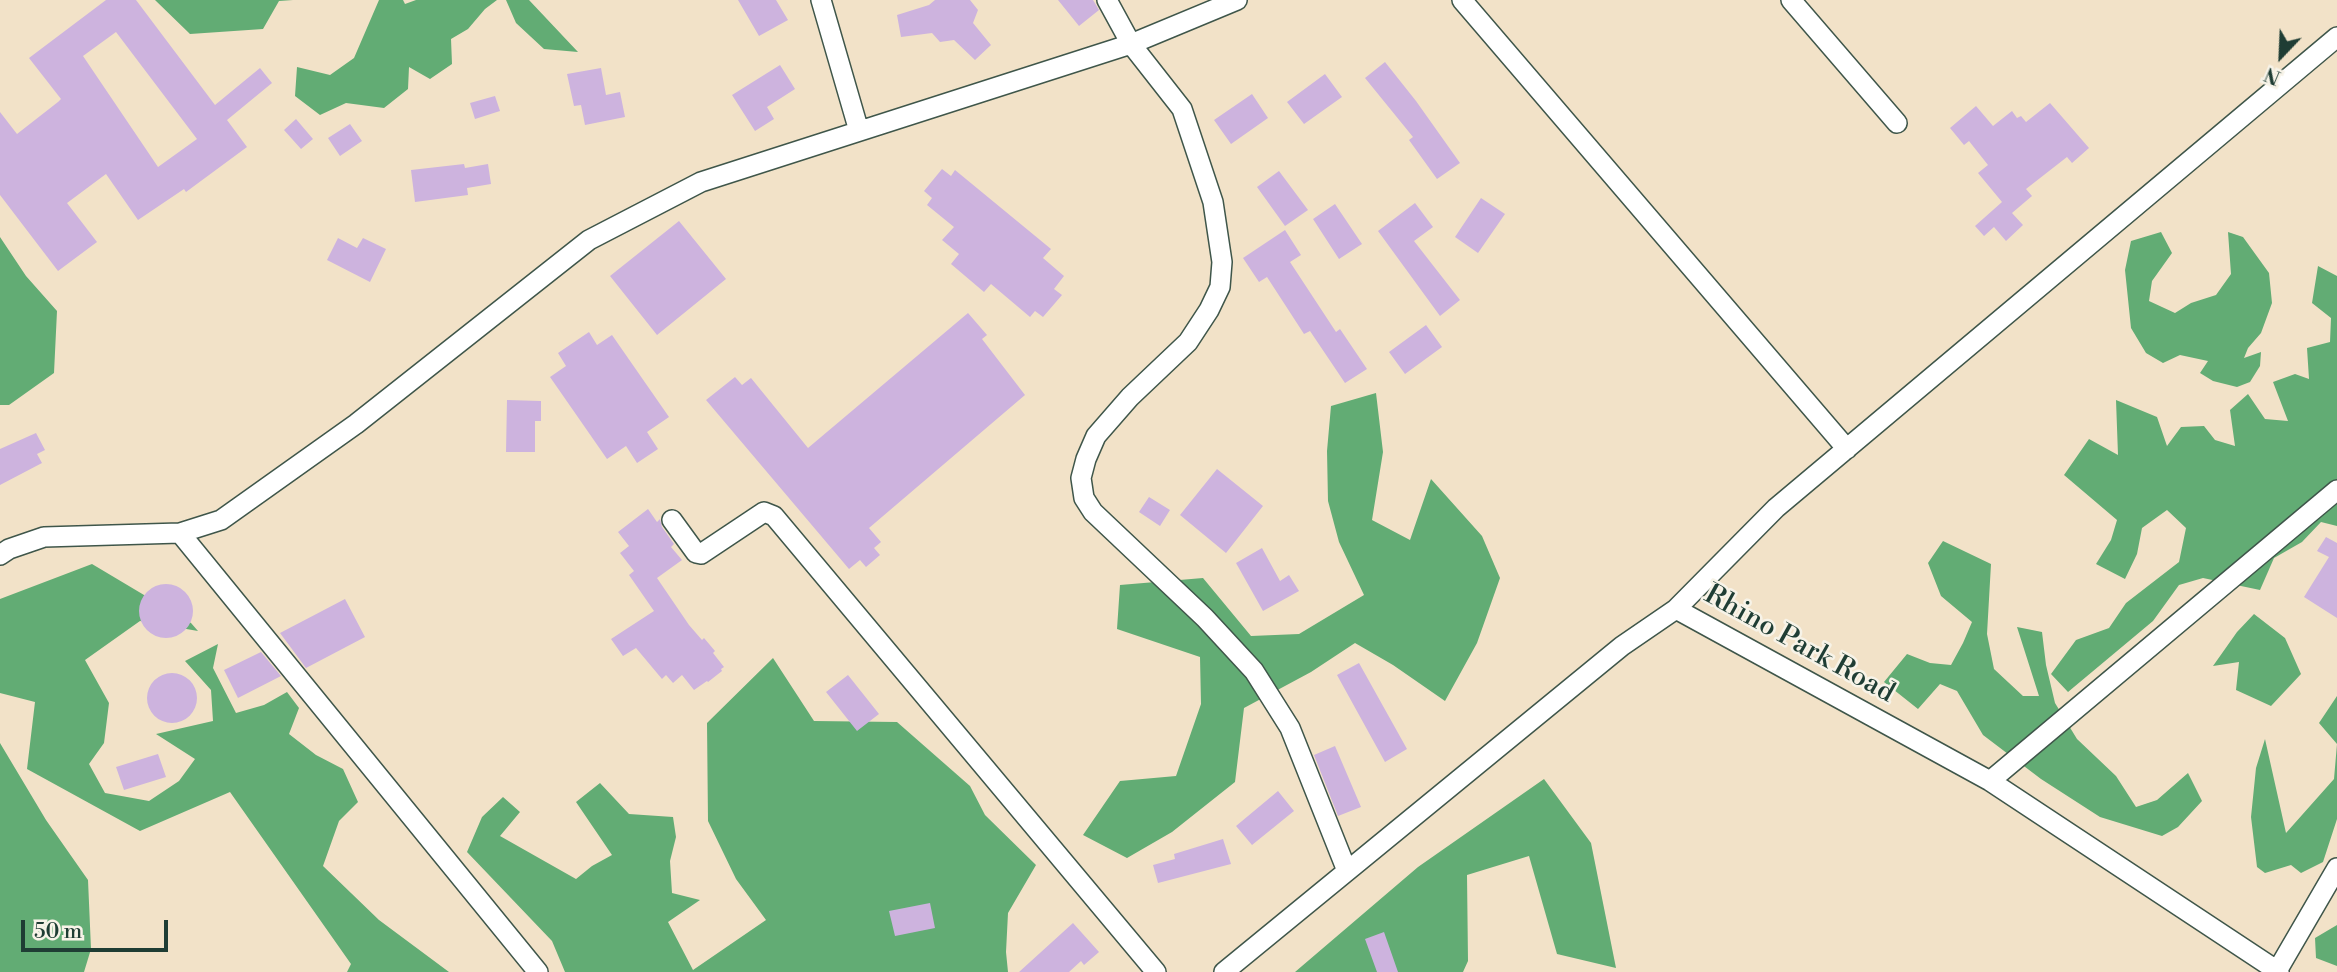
<!DOCTYPE html>
<html>
<head>
<meta charset="utf-8">
<style>
  body { margin:0 }
  #map { position:relative; width:2337px; height:972px; overflow:hidden; background:#f2e2c8; font-family:"Libre Bodoni",serif }
  canvas { display:block }
  .north { position:absolute; left:2246px; top:21px; width:70px; height:70px; -webkit-text-stroke:5px #f7f3e8; paint-order:stroke; rotate:203deg; font-size:19px; font-weight:700; line-height:28px; text-align:center; color:#1f3d34 }
  .north::after { content:''; display:block; margin:auto; width:24px; height:32px; background:#1f3d34; clip-path:polygon(50% 0,100% 100%,50% 72%,0 100%) }
  .scale { position:absolute; left:21px; top:920px; width:147px; height:32px; box-sizing:border-box; border:4px solid #1f3d34; border-top:0; padding-left:9px; font-size:21px; line-height:24px; white-space:nowrap; color:#1f3d34; -webkit-text-stroke:5px #f7f3e8; paint-order:stroke }
</style>
</head>
<body>
<div id="map">
<canvas width="2337" height="972"></canvas>
<div class="north">N</div>
<div class="scale">50 m</div>
</div>
<script>
const context = document.querySelector('canvas').getContext('2d');
context.lineJoin = 'round';
function fillPath(path, color) { context.fillStyle = color; context.fill(path, 'evenodd'); }
const poly = rows => new Path2D(rows.map(r => 'M' + r).join(''));
function stroke(path, color, width, dash) { context.strokeStyle = color; context.lineWidth = width; context.lineCap = dash ? 'butt' : 'round'; context.setLineDash(dash || []); context.stroke(path); }
function drawText(font, color, halo, rows, align = 'center') {
  context.font = font + ' "Libre Bodoni",serif'; context.lineWidth = 5; context.setLineDash([]); context.textBaseline = 'middle'; context.strokeStyle = halo; context.fillStyle = color; for (const [text, x, y, turn = 0] of rows) {
    context.save(); context.translate(x, y); context.rotate((+turn || 0) * Math.PI / 180); context.textAlign = isNaN(turn) ? turn : align; if (halo) context.strokeText(text, 0, 0); context.fillText(text, 0, 0); context.restore();
  }
}
fillPath(poly([
  [155,0,293,0,279,1,263,29,190,34],
  [379,0,403,0,405,4,416,0,497,0,485,9,468,29,451,39,452,64,430,79,409,67,408,89,384,108,346,103,320,115,295,96,297,67,330,75,354,58],
  [506,0,529,0,578,52,544,49,516,23],
  [2161,232,2172,253,2152,281,2149,301,2175,313,2191,303,2216,295,2231,274,2228,232,2243,237,2269,273,2272,303,2261,333,2248,348,2244,358,2261,352,2260,366,2250,382,2237,387,2213,381,2200,373,2208,361,2180,355,2163,363,2146,353,2131,328,2125,270,2131,241],
  [0,237,26,276,57,311,54,373,9,405,0,405],
  [2318,266,2337,276,2337,526,2321,522,2302,542,2274,558,2260,590,2203,578,2179,585,2153,621,2068,692,2051,674,2076,640,2109,628,2126,603,2179,562,2186,528,2167,510,2142,528,2137,554,2125,579,2096,564,2111,540,2117,520,2064,475,2089,439,2118,455,2116,400,2157,417,2167,446,2181,427,2204,426,2215,440,2235,446,2230,410,2248,394,2265,419,2288,421,2273,382,2295,374,2309,379,2307,348,2330,342,2331,318,2312,303],
  [1376,393,1383,452,1372,520,1410,540,1431,479,1482,536,1500,578,1477,643,1445,701,1393,665,1355,643,1311,672,1244,708,1235,782,1172,832,1127,858,1083,835,1120,781,1176,776,1201,704,1200,657,1117,629,1120,585,1203,578,1251,636,1299,634,1364,595,1339,542,1328,501,1327,451,1331,406],
  [1943,541,1991,564,1987,634,1994,669,2023,696,2039,696,2017,627,2042,632,2046,665,2055,703,2077,739,2116,776,2136,807,2157,800,2188,773,2202,801,2178,827,2162,836,2100,817,2041,779,1983,735,1957,691,1940,684,1918,709,1884,682,1907,654,1930,663,1951,665,1963,643,1972,622,1941,596,1928,563],
  [92,564,191,623,198,631,140,621,85,660,109,703,104,743,89,764,105,793,149,801,179,781,195,759,156,734,213,721,211,690,185,661,218,644,213,668,236,713,264,705,287,692,299,708,289,734,316,755,343,769,358,802,339,821,323,866,379,920,449,972,347,972,351,964,230,792,140,831,27,769,35,702,0,693,0,599],
  [2254,614,2285,638,2301,674,2271,706,2236,690,2239,662,2213,666,2237,632],
  [773,658,814,721,897,722,970,786,985,815,1036,865,1008,913,1006,952,1008,972,565,972,552,941,467,852,482,817,503,797,520,812,500,836,576,879,592,866,612,855,576,802,600,783,629,814,673,817,676,837,670,861,672,893,700,900,668,922,693,970,766,920,736,879,708,821,707,723],
  [2337,696,2337,819,2323,862,2301,873,2291,865,2265,873,2257,867,2251,817,2256,768,2265,739,2286,833,2334,779,2337,744,2319,723],
  [0,743,46,820,88,880,91,949,84,972,0,972],
  [1544,779,1591,843,1616,968,1557,954,1529,856,1467,875,1468,961,1463,972,1295,972,1418,867],
  [2337,925,2337,966,2316,958,2315,938]
]), '#62ac74');
fillPath(poly([
  [106,0,136,0,215,105,260,68,272,83,227,120,247,147,186,192,184,189,138,220,106,174,67,203,97,242,58,271,0,195,0,112,17,134,58,102,61,99,29,58],
  [116,32,197,139,158,167,83,56],
  [738,0,776,0,788,20,759,36],
  [935,0,970,0,978,10,973,23,991,45,975,60,954,40,940,42,932,33,901,37,897,15,929,5],
  [1058,0,1093,0,1099,10,1079,26],
  [1385,62,1416,101,1460,163,1437,179,1409,140,1413,137,1365,78],
  [780,65,795,89,767,107,774,119,755,131,732,95],
  [601,68,606,95,620,92,625,117,585,125,581,105,574,106,567,74],
  [1325,74,1342,97,1304,124,1287,102],
  [1252,94,1268,118,1231,144,1214,120],
  [495,96,500,111,475,119,470,103],
  [2050,103,2089,148,2072,163,2067,157,2026,189,2032,196,2012,213,2023,225,2006,241,1994,227,1984,236,1975,226,2002,202,1978,173,1988,165,1969,141,1964,145,1950,128,1976,106,1993,126,2012,111,2017,118,2021,116,2026,122],
  [296,119,313,139,301,149,284,130],
  [350,124,362,141,340,156,328,138],
  [464,164,465,168,488,164,491,184,467,188,468,195,415,202,411,170],
  [942,169,951,176,955,170,1051,249,1043,258,1064,276,1054,289,1062,295,1043,317,1035,311,1030,317,991,284,984,292,951,264,959,254,942,240,954,227,927,205,932,198,924,191],
  [1279,171,1308,210,1285,226,1257,187],
  [1481,198,1505,214,1478,253,1455,237],
  [1415,203,1433,227,1414,241,1460,300,1440,316,1378,231],
  [1335,204,1362,244,1339,259,1313,219],
  [679,221,726,279,657,335,610,276],
  [1285,230,1301,255,1290,262,1336,332,1340,329,1367,369,1345,383,1310,331,1304,334,1267,277,1259,282,1243,258],
  [338,238,357,248,363,238,386,249,370,282,327,260],
  [968,313,987,335,982,339,1025,395,869,528,881,542,874,548,880,555,866,567,860,560,849,569,706,400,735,377,742,385,751,378,808,448],
  [1426,325,1442,347,1405,374,1389,352],
  [589,332,597,345,612,335,669,417,647,432,658,449,637,463,626,446,607,459,550,377,566,366,558,353],
  [507,400,541,401,541,421,535,421,535,452,506,452],
  [36,433,45,450,37,454,42,463,0,485,0,449],
  [1217,469,1263,506,1226,553,1180,515],
  [1149,497,1170,510,1160,526,1139,512],
  [648,509,657,522,660,519,662,527,674,544,671,547,682,560,657,578,689,625,702,640,704,638,715,651,713,653,724,667,721,669,722,671,708,682,707,681,694,690,682,675,673,683,666,675,662,679,636,648,623,656,611,639,654,611,629,575,634,571,620,553,629,546,618,532],
  [2326,537,2337,543,2337,618,2304,597,2329,557,2317,551],
  [1262,548,1280,581,1289,575,1299,591,1263,611,1236,563],
  '139 611a27 27 0 1 1 54 0a27 27 0 1 1-54 0Z',
  [345,599,365,637,306,668,280,633],
  [261,652,281,676,238,698,224,670],
  [1359,663,1407,749,1385,762,1337,675],
  '147 698a25 25 0 1 1 50 0a25 25 0 1 1-50 0Z',
  [848,675,879,714,857,731,826,692],
  [1335,746,1361,807,1338,816,1314,755],
  [158,754,166,777,124,790,116,767],
  [1278,791,1294,811,1252,845,1236,826],
  [1223,839,1231,864,1158,883,1153,865,1175,859,1174,854],
  [930,903,935,928,895,936,889,911],
  [1073,923,1099,952,1084,965,1081,961,1069,972,1019,972],
  [1384,932,1398,972,1377,972,1365,939]
]), '#cdb3de');
const street = poly([
  [821,0,859,131],
  [1107,0,1131,44,1237,0],
  [1462,0,1847,449],
  [1791,0,1897,123],
  [672,520,696,553,701,554,764,512,774,516,1156,972],
  [180,533,538,972],
  [0,555,9,549,44,537,180,533,221,520,356,424,589,240,701,182,1131,44,1182,109,1213,202,1222,262,1220,287,1209,310,1188,342,1130,397,1096,436,1086,459,1081,478,1084,498,1093,512,1205,618,1254,671,1290,728,1347,871],
  [1676,609,1990,781,2279,972],
  [1990,781,2337,490],
  [2277,971,2337,868],
  [1224,972,1622,646,1676,609,1776,508,2337,37]
]);
stroke(street, '#3f564a', 22);
stroke(street, '#fff', 19);
drawText('28px', '#1f3d34', '#f7f3e8', [
  ["Rhino Park Road",1799,645,29]
]);
</script>
</body>
</html>
